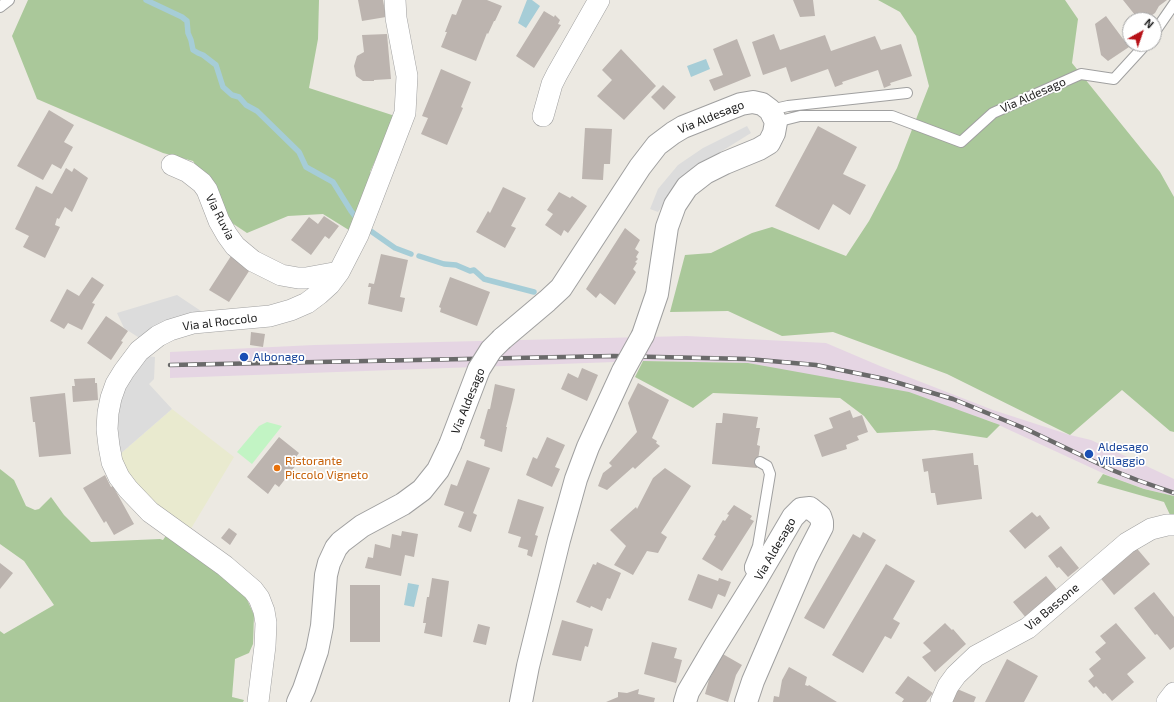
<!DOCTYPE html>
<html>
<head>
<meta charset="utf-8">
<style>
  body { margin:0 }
  #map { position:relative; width:1174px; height:702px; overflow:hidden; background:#ece9e2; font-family:"Exo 2",sans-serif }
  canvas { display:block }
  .north { position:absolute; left:1122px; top:12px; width:40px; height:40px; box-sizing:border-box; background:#fff; border:1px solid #a4a4a4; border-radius:50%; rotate:40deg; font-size:11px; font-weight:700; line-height:16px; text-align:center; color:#1c1c1c }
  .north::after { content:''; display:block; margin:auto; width:14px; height:18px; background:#b71117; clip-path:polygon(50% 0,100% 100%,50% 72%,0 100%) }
</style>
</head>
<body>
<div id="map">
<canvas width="1174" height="702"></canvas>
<div class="north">N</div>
</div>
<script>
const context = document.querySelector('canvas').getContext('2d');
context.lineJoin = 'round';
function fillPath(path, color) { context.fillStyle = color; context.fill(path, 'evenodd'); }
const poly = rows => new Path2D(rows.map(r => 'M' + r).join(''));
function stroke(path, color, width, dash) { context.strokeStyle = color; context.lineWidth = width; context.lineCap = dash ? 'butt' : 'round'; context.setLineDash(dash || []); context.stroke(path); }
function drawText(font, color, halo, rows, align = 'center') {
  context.font = font + ' "Exo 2",sans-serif'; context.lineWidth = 3.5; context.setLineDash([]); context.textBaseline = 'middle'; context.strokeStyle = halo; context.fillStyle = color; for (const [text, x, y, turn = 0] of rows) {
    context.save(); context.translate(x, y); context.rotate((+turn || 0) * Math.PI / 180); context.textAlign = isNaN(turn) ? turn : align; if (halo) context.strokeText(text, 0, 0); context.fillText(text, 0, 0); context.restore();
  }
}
fillPath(poly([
  [687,336,826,343,880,366,993,410,1070,435,1091,440,1174,479,1174,496,1144,489,1109,476,990,421,748,363,643,361,170,378,170,352,314,345]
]), '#e5d5e3');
fillPath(poly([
  [172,409,234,457,189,532,154,506,134,484,119,455]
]), '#e9eacf');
fillPath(poly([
  [28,0,319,0,318,39,309,88,395,116,370,172,371,182,352,232,323,214,288,216,247,233,232,223,193,161,163,153,37,99,12,36],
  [878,0,1065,0,1078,19,1072,63,1160,172,1174,197,1174,432,1170,431,1122,390,1070,435,947,374,833,332,782,336,728,311,670,312,685,255,711,253,752,233,772,227,846,256,869,221,897,168,929,86,916,36,900,12],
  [643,361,748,363,909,392,1000,425,987,438,934,430,877,433,864,416,840,398,713,393,693,408,635,377],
  [0,469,14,480,26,506,35,510,39,509,51,497,64,515,91,542,160,539,163,540,167,534,245,595,254,615,253,644,249,653,235,659,232,697,244,700,243,702,0,702,0,631,4,634,54,605,24,561,0,544],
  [1103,474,1144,489,1174,496,1174,517,1171,517,1164,502,1097,483]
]), '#aac89a');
fillPath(poly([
  [267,422,282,426,252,464,237,452,259,426]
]), '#c2f4c4');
fillPath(poly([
  [747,126,751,133,685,174,658,212,650,209,658,189,678,165,703,148],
  [177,295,204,313,141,339,124,328,117,313],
  [147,356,155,357,154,379,149,384,172,409,119,455,117,443,117,414,124,387]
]), '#dcdcdc');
fillPath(poly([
  [527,0,532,0,540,6,526,28,518,23],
  [706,59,710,69,691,77,687,66],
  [408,583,419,585,414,607,404,605]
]), '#a6cdd7');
stroke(poly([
  [146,0,182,17,187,21,188,33,191,40,193,50,198,53,203,55,216,65,223,87,232,95,239,97,246,105,257,111,299,152,306,167,333,182,351,211,358,220],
  [365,227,395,248,411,254],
  [419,256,444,264,456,265,470,271,474,270,484,279,534,292]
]), '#a6cdd7', 5.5);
fillPath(poly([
  [358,0,383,0,386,17,362,21],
  [462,0,487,0,502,6,495,21,494,21,488,34,487,33,476,61,441,47,447,32,445,32,452,14,456,15],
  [793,0,813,0,815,16,800,17],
  [1123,0,1167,0,1159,6,1155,13,1145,20,1139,20],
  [544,11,554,17,555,15,560,20,558,24,561,25,534,68,516,56],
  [1106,16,1129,47,1108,61,1101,55,1095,24],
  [387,34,391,79,374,80,374,81,363,81,356,76,354,66,357,56,364,52,362,35],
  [774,34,780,50,825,35,831,51,875,36,881,50,901,44,912,76,890,83,891,85,884,88,878,70,842,82,843,84,835,87,828,69,791,82,786,67,763,75,752,42],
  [737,39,751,76,714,91,709,80,723,75,713,49],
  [621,49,656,86,624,120,597,96,612,80,602,70],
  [441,69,471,82,461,107,463,108,447,145,421,134,428,118,422,116],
  [663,85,676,97,664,110,651,97],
  [49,110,74,125,64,142,73,147,61,169,52,164,43,180,17,166],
  [818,126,857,147,843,174,866,185,850,215,833,204,819,230,775,206],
  [585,128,612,129,610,164,604,164,603,180,582,179],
  [66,168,72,172,74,168,88,178,72,212,65,207,59,219,57,218,55,225,60,227,45,258,23,247,29,236,15,229,36,186,52,194],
  [503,187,526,198,511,226,516,228,505,248,476,232,488,211,490,213],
  [559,192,570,198,572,196,587,206,568,233,564,230,561,236,545,225,553,214,547,210],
  [324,216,339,226,329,239,325,236,311,255,291,240,309,217,318,224],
  [625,228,640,240,635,249,639,252,636,257,638,259,635,262,637,263,633,269,636,272,615,305,600,293,596,298,586,289],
  [381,254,408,260,400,297,405,298,402,312,368,304,371,287,368,287,369,283,374,284],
  [231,256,251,268,229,302,209,290],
  [92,277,104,285,92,303,95,304,82,330,68,323,64,329,50,321,67,289,79,296],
  [450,277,490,292,477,326,440,312,441,308,439,307],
  [106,316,128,331,121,341,123,342,111,360,87,343],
  [251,332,265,334,263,347,250,345],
  [582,368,598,375,587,401,561,389,568,373,578,378],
  [95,378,95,383,97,383,98,400,73,402,72,386,75,386,74,379],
  [638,383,669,400,652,438,657,441,656,443,660,446,635,469,633,467,607,490,598,486,603,473,612,466,609,463,637,432,628,403],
  [495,384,515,389,513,399,506,427,507,427,502,452,484,446,485,440,480,438,488,409,490,409],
  [65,393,71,454,39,457,35,422,33,422,30,397],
  [850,410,853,418,862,415,868,432,857,436,859,440,846,445,847,449,822,457,814,435,833,428,829,418],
  [723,413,758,417,756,428,760,428,757,445,760,446,757,468,712,464,716,423,722,423],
  [279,437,299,453,292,462,296,465,279,487,275,484,268,494,247,477],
  [547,437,565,445,555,467,560,469,552,487,526,475,533,457,537,459],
  [973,453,974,465,978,465,982,499,937,505,935,493,931,493,928,471,924,472,922,459],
  [467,460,490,468,473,513,477,515,471,532,458,527,464,512,444,505,451,484,457,486],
  [665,468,691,486,661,533,667,537,658,553,647,551,633,575,614,565,626,546,610,530,636,507,637,509,653,478],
  [105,475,111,487,113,486,134,524,114,535,106,521,104,523,83,488],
  [518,499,544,507,535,535,538,536,532,557,527,555,528,550,518,547,521,537,508,533],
  [734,505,752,516,750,519,754,521,722,571,702,559,716,536,714,535,723,520,725,521,729,515,727,514],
  [1032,512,1037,517,1040,515,1050,528,1025,549,1009,531],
  [229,528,237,534,230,545,221,538],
  [402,531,418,534,414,557,405,555,401,576,365,568,368,557,373,558,375,544,390,548,392,534,401,536],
  [863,532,876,540,824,629,804,618,853,534,860,538],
  [1134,545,1150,564,1114,595,1098,575],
  [1061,546,1079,568,1068,577,1059,567,1057,568,1048,556],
  [597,562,621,573,610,599,607,598,602,611,591,606,590,608,576,602,593,564,596,565],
  [0,563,13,573,0,589],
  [886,564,915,581,893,619,900,623,891,639,885,636,863,673,832,655],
  [698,574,718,581,719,578,731,582,725,597,718,594,712,609,688,600],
  [1046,576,1059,592,1027,619,1013,602],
  [432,578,449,581,442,637,424,633,426,623,423,623,427,597,429,597],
  [350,585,380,585,380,642,350,642],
  [1154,592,1174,617,1174,647,1170,650,1157,634,1155,635,1134,608],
  [562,620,593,629,588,647,585,646,581,661,552,655],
  [945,623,952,630,953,629,966,644,935,672,922,657,931,651,923,643],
  [1116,623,1146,658,1127,674,1134,682,1112,701,1105,693,1103,694,1096,686,1094,688,1088,681,1094,676,1089,669,1101,659,1095,652,1106,643,1100,636],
  [478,624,490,627,486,645,473,642],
  [652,642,677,648,674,658,682,660,676,683,644,674],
  [721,653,742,665,736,675,728,702,705,694,710,676,711,676],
  [1007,659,1038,676,1024,702,985,702],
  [789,667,807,677,805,685,808,686,809,685,837,702,773,702,774,696,779,697,782,680],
  [908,676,933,693,926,702,902,702,904,699,895,693],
  [955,688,976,697,974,702,949,702],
  [639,689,638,694,655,698,654,702,606,702,618,697,618,692,627,693]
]), '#bcb4af');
const service = poly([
  [0,7,9,0],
  [1154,33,1174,4],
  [770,110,788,106,907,93],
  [776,122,800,116,892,116,961,142,993,113,1081,74,1114,79,1146,44],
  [756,580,750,569,750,566,758,546,770,474,767,466,760,462]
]);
const minor = poly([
  [543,116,552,84,557,74,599,0],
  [172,165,188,172,202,183,207,190,219,221,227,235,235,246,253,261,281,275,298,278,306,278,339,272],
  [258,702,265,646,266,623,264,611,259,598,253,590,225,566,150,512,128,489,119,477,112,462,109,446,107,429,108,413,111,398,116,384,124,371,139,351,158,336,170,330,193,323,270,316,291,310,307,303,319,294,330,284,339,272,358,235,405,113,407,76,396,18,395,0],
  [941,702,948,686,956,675,976,656,1028,628,1127,543,1151,529,1167,525,1174,525],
  [1167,702,1174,693]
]);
const tertiary = poly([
  [502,339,547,301,561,288,640,167,657,145,673,133,683,127,741,104,753,102,762,104,770,110,776,122,774,133,769,143,759,149,725,163,705,173,687,187,675,205,667,227,657,294,643,335],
  [298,702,304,689,317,651,322,626,326,575,329,563,336,548,341,542,362,526,403,504,422,490,438,470,450,445],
  [521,702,528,666,559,540,576,479,588,447,623,371],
  [685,702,688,692,715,646,756,580,793,517,801,509,810,508,820,516,822,522,822,527,806,558,753,681,746,702]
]);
stroke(service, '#a0a0a0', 12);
stroke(minor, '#a0a0a0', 22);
stroke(tertiary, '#a0a0a0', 24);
stroke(service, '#fff', 10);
stroke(minor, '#fff', 21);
stroke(tertiary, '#fff', 22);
const rail = poly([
  [170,365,613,356,748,359,816,365,885,379,953,399,1026,429,1112,470,1137,480,1174,493]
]);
stroke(rail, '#6a6a6a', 4.5);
stroke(rail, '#fff', 3, [9]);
const tertiaryBridge = poly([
  [623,371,643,335],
  [450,445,479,369,491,350,502,339]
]);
stroke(tertiaryBridge, '#a0a0a0', 24, []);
stroke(tertiaryBridge, '#fff', 22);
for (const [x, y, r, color] of [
  [244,357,5,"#1a4fb4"],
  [1089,454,5,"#1a4fb4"],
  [277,468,4,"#e8710a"]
]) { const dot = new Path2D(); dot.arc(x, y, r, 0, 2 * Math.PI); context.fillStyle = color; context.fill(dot); stroke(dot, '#fff', 1.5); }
drawText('12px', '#1c1c1c', '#fff', [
  ["Via Aldesago",1033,95,-24],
  ["Via Aldesago",711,117,-22],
  ["Via Ruvia",220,217,63],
  ["Via al Roccolo",220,322,-7],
  ["Via Aldesago",468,401,-68],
  ["Via Aldesago",775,549,-60],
  ["Via Bassone",1052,607,-40]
]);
drawText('12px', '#164399', '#fff', [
  ["Albonago",253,357],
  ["Aldesago",1098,447],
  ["Villaggio",1098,461]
], 'left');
drawText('12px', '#c56008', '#fff', [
  ["Ristorante",285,461],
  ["Piccolo Vigneto",285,475]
], 'left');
</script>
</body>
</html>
